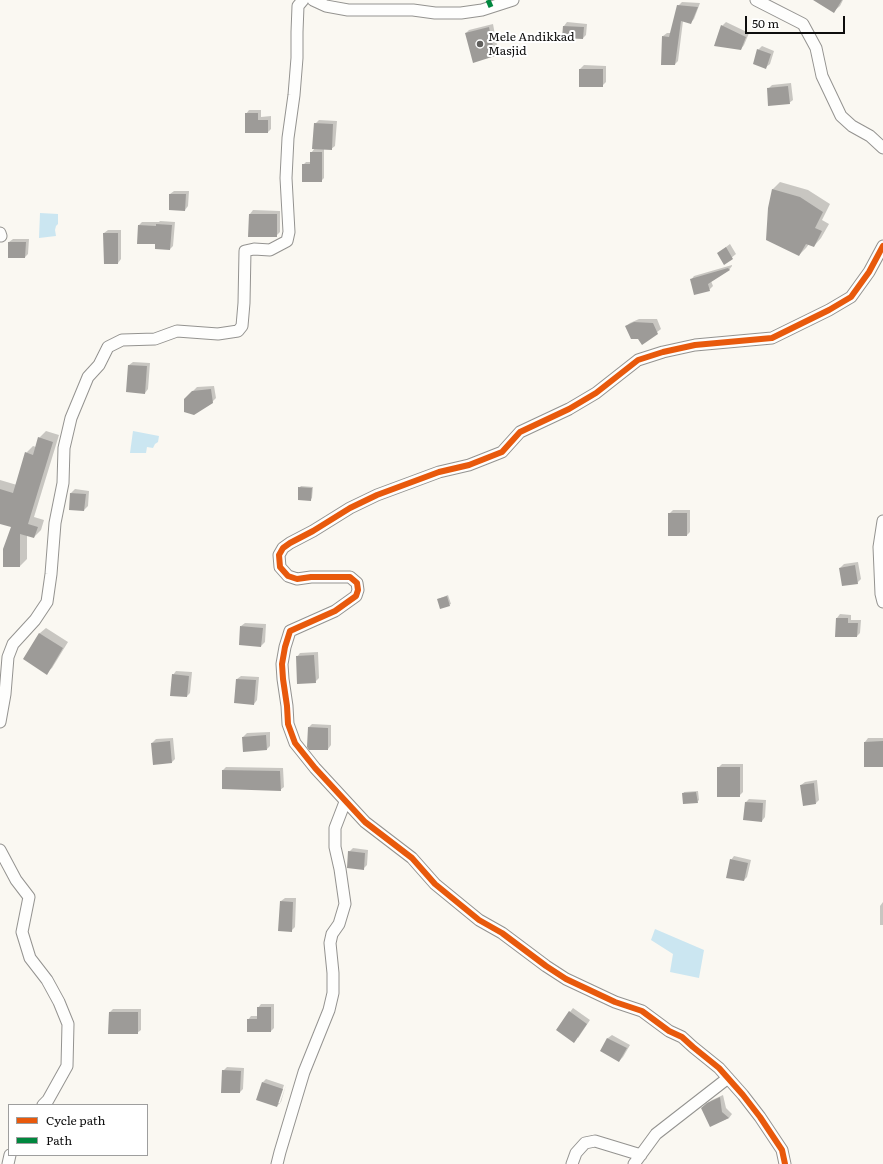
<!DOCTYPE html>
<html>
<head>
<meta charset="utf-8">
<style>
  body { margin:0 }
  #map { position:relative; width:883px; height:1164px; overflow:hidden; background:#faf8f2; font-family:Literata,serif }
  canvas { display:block }
  .legend { position:absolute; left:8px; top:1104px; width:140px; height:52px; box-sizing:border-box; background:#fff; border:1px solid #9e9e9e; margin:0; padding:5px 7px; list-style:none; font-size:12px; color:#0d0d0d }
  .legend li { display:flex; align-items:center; gap:8px; height:20px }
  .legend b { width:20px; border:1px solid #9e9e9e }
  .scale { position:absolute; left:745px; top:16px; width:100px; height:18px; box-sizing:border-box; border:2px solid #0d0d0d; border-top:0; padding-left:5px; font-size:12px; line-height:14px; white-space:nowrap; color:#0d0d0d; -webkit-text-stroke:3px #fff; paint-order:stroke }
</style>
</head>
<body>
<div id="map">
<canvas width="883" height="1164"></canvas>
<ul class="legend">
<li><b style="height:5px;background:#e8590c"></b>Cycle path</li>
<li><b style="height:5px;background:#00873e"></b>Path</li>
</ul>
<div class="scale">50 m</div>
</div>
<script>
const context = document.querySelector('canvas').getContext('2d');
context.lineJoin = 'round';
function fillPath(path, color) { context.fillStyle = color; context.fill(path, 'evenodd'); }
const poly = rows => new Path2D(rows.map(r => 'M' + r).join(''));
function stroke(path, color, width, dash) { context.strokeStyle = color; context.lineWidth = width; context.lineCap = dash ? 'butt' : 'round'; context.setLineDash(dash || []); context.stroke(path); }
function drawText(font, color, halo, rows, align = 'center') {
  context.font = font + ' Literata,serif'; context.lineWidth = 4; context.setLineDash([]); context.textBaseline = 'middle'; context.strokeStyle = halo; context.fillStyle = color; for (const [text, x, y, turn = 0] of rows) {
    context.save(); context.translate(x, y); context.rotate((+turn || 0) * Math.PI / 180); context.textAlign = isNaN(turn) ? turn : align; if (halo) context.strokeText(text, 0, 0); context.fillText(text, 0, 0); context.restore();
  }
}
fillPath(poly([
  [40,213,58,214,58,224,56,226,55,230,56,236,39,238],
  [133,431,159,436,158,442,155,444,153,448,147,447,146,453,130,453],
  [655,929,704,950,699,978,670,972,673,954,651,940]
]), '#cbe6f1');
fillPath(poly([
  [815,0,843,0,840,6,834,11],
  [682,2,700,3,694,19,690,23,683,21,678,61,675,64,663,36,667,33,671,33,678,6],
  [567,22,587,24,586,35,583,38,563,37,564,26],
  [726,22,749,33,744,45,741,49,722,26],
  [493,24,498,51,494,55,466,33,469,30],
  [762,46,774,51,770,64,766,67,758,50],
  [584,65,606,66,606,82,602,86,580,86,580,69],
  [791,83,793,100,789,103,768,89,772,85],
  [249,110,261,110,261,117,271,116,271,129,268,132,246,114],
  [319,120,337,121,335,146,331,149,324,149,324,178,321,181,303,165,306,162,311,162,311,153,315,148,315,124],
  [780,182,808,190,830,204,822,220,829,224,821,238,814,246,809,244,806,248,799,255,772,190],
  [174,191,189,191,188,206,185,210,170,194],
  [253,210,280,211,280,232,276,236,250,214],
  [160,221,175,222,173,246,170,249,156,243,139,225,142,222,159,222],
  [108,230,121,230,121,259,118,263,104,233],
  [13,239,29,239,28,254,25,257,9,242],
  [730,244,736,254,725,263,718,253],
  [732,265,732,266,729,270,711,281,713,286,709,290,691,280,694,276],
  [639,319,657,319,661,329,642,344,638,338,626,326,630,323],
  [133,362,150,363,148,389,145,393,129,365],
  [214,386,216,398,212,402,185,399,197,387],
  [46,431,59,435,34,517,44,520,41,530,34,537,27,535,27,559,20,566,12,526,0,523,0,480,17,485,26,453,33,446,36,447,39,438],
  [301,486,313,487,312,498,310,500,299,488],
  [75,489,89,491,88,506,84,510,70,509,71,493],
  [673,510,690,510,690,532,687,535,669,514],
  [858,562,861,579,857,583,840,568,844,564],
  [448,595,451,604,441,608,438,599],
  [840,614,851,615,851,620,861,620,860,633,857,636,836,636,837,618],
  [245,623,266,624,265,642,261,646,241,626],
  [46,628,68,642,52,668,46,673,24,659,40,633],
  [318,652,319,678,315,682,297,657,300,653],
  [176,671,192,672,190,693,187,696,173,675],
  [241,676,259,677,257,700,254,704,237,679],
  [312,724,331,725,331,745,328,749,308,728],
  [270,732,270,746,267,749,243,737,247,733],
  [173,738,175,759,172,762,152,743,156,739],
  [868,738,883,738,883,766,865,742],
  [722,764,743,764,743,792,739,796,718,768],
  [226,767,283,768,284,787,280,790,223,770],
  [817,780,819,800,816,803,801,785,805,782],
  [698,791,699,800,697,802,683,794,684,792],
  [749,799,766,800,765,817,762,821,746,802],
  [353,848,368,850,367,865,363,869,349,852],
  [734,856,751,860,747,877,744,880,731,860],
  [285,898,296,898,295,927,291,931,281,901],
  [883,902,883,925,880,925,880,906],
  [261,1004,274,1004,274,1028,271,1031,248,1020,251,1016,258,1016,258,1008],
  [573,1008,590,1020,578,1038,570,1012],
  [113,1009,141,1009,141,1030,137,1033,110,1012],
  [612,1035,630,1045,623,1057,619,1061,601,1051,608,1038],
  [227,1067,244,1068,243,1089,240,1092,223,1071],
  [266,1079,284,1085,278,1103,280,1103,286,1085,281,1102,277,1106,263,1082],
  [723,1095,726,1108,732,1114,729,1118,710,1126,706,1104,712,1100]
]), '#0003');
fillPath(poly([
  [813,0,842,0,834,13],
  [677,5,698,7,691,24,681,21,675,65,661,65,662,36,669,37],
  [721,25,746,37,741,50,714,46],
  [563,26,584,27,583,39,562,38],
  [489,27,495,56,473,63,465,33],
  [757,49,771,54,766,69,753,64],
  [579,69,603,69,603,87,579,87],
  [788,86,790,104,768,106,767,88],
  [245,113,258,113,258,120,268,120,268,133,245,133],
  [314,123,333,124,332,150,312,149],
  [310,152,322,152,322,182,302,182,302,164,310,164],
  [772,189,800,197,823,212,815,228,822,231,814,247,806,244,799,256,766,240,768,208],
  [169,194,186,194,185,211,169,210],
  [249,214,277,214,277,237,248,237],
  [156,224,172,225,170,250,155,249,155,244,137,244,138,225,156,226],
  [103,233,118,233,118,264,104,264],
  [8,242,26,242,25,258,8,258],
  [726,247,733,259,724,265,717,253],
  [728,268,730,270,708,284,710,291,694,295,690,279],
  [634,322,653,323,658,334,642,345,638,339,631,339,625,326],
  [128,365,147,366,145,394,126,392],
  [211,389,213,403,194,415,184,412,184,399,192,391],
  [38,437,53,442,28,524,38,527,34,538,20,534,20,567,3,567,3,549,11,527,0,524,0,489,13,493,25,452,33,455],
  [298,487,312,488,311,501,298,500],
  [70,493,86,494,84,511,69,510],
  [668,513,687,513,687,536,668,536],
  [855,565,858,584,842,586,839,568],
  [447,596,450,606,440,609,437,599],
  [836,618,848,618,848,623,858,623,857,637,835,637],
  [240,626,263,628,261,647,239,645],
  [39,633,63,648,47,675,23,659],
  [314,655,316,683,297,684,296,656],
  [172,674,189,676,187,697,170,696],
  [236,679,256,680,254,705,234,703],
  [308,727,328,728,328,750,309,750,307,747],
  [266,735,267,750,243,752,242,737],
  [170,741,172,763,153,765,151,743],
  [883,741,883,767,864,767,864,742],
  [717,767,740,767,740,797,717,797],
  [222,770,280,771,281,791,222,789],
  [814,783,816,804,803,806,800,785],
  [696,792,698,803,683,804,682,793],
  [745,802,763,803,762,822,743,820],
  [348,851,365,853,364,870,347,868],
  [730,859,748,863,744,881,726,878],
  [280,901,293,902,292,932,278,931],
  [257,1007,271,1007,271,1032,247,1032,247,1019,257,1019],
  [569,1011,587,1024,574,1043,556,1030],
  [109,1012,138,1012,138,1034,108,1034],
  [607,1038,627,1048,619,1062,600,1051],
  [222,1070,241,1071,240,1093,221,1093],
  [262,1082,283,1089,277,1107,256,1100],
  [720,1097,722,1112,729,1118,710,1127,701,1108,707,1103]
]), '#9d9b98');
const minor = poly([
  [313,0,326,6,348,10,413,10,435,13,461,13,482,10,513,0],
  [756,0,803,24,816,48,822,76,841,116,852,126,870,136,883,148],
  [0,233,1,236],
  [883,521,879,547,881,594,883,602],
  [0,722,5,694,8,657,13,644,35,620,47,602,51,574,55,523,63,483,64,448,71,418,88,377,99,365,108,347,122,340,155,339,177,331,218,334,238,331,242,326,244,303,245,251,254,249,270,250,287,241,289,232,286,178,288,138,294,95,297,58,297,32,298,6,303,0],
  [0,850,16,880,29,897,22,932,30,958,47,980,59,1002,68,1024,67,1066,48,1100,43,1105],
  [8,1164,10,1155],
  [277,1164,280,1152,304,1072,329,1010,333,993,333,973,330,943,332,934,339,924,345,904,340,869,335,847,335,828,345,802],
  [572,1164,576,1153,585,1143,595,1141,641,1155],
  [634,1164,656,1134,728,1078],
  [785,1164,782,1150,760,1117,743,1095,719,1068,693,1047,682,1037,669,1031,642,1011,615,1002,566,979,546,966,502,933,479,920,435,884,412,858,365,822,315,768,295,743,288,724,287,706,283,679,282,664,285,647,290,631,335,611,356,596,358,590,357,583,350,577,311,577,297,579,288,576,280,567,279,555,283,548,290,543,313,531,350,508,377,495,439,472,469,465,502,452,520,432,569,409,596,393,638,360,663,352,695,345,772,338,829,310,851,297,869,272,883,246]
]);
stroke(minor, '#949390', 13);
stroke(minor, '#fefefd', 11);
stroke(poly([
  [488,0,491,7]
]), '#00873e', 5, [10, 5]);
stroke(poly([
  [785,1164,782,1150,760,1117,743,1095,719,1068,693,1047,682,1037,669,1031,642,1011,615,1002,566,979,546,966,502,933,479,920,435,884,412,858,365,822,315,768,295,743,288,724,287,706,283,679,282,664,285,647,290,631,335,611,356,596,358,590,357,583,350,577,311,577,297,579,288,576,280,567,279,555,283,548,290,543,313,531,350,508,377,495,439,472,469,465,502,452,520,432,569,409,596,393,638,360,663,352,695,345,772,338,829,310,851,297,869,272,883,246]
]), '#e8590c', 6);
for (const [x, y, r, color] of [
  [480,44,4,"#605f5d"]
]) { const dot = new Path2D(); dot.arc(x, y, r, 0, 2 * Math.PI); context.fillStyle = color; context.fill(dot); stroke(dot, '#fff', 1.5); }
drawText('12px', '#0d0d0d', '#fff', [
  ["Mele Andikkad",488,37],
  ["Masjid",488,51]
], 'left');
</script>
</body>
</html>
